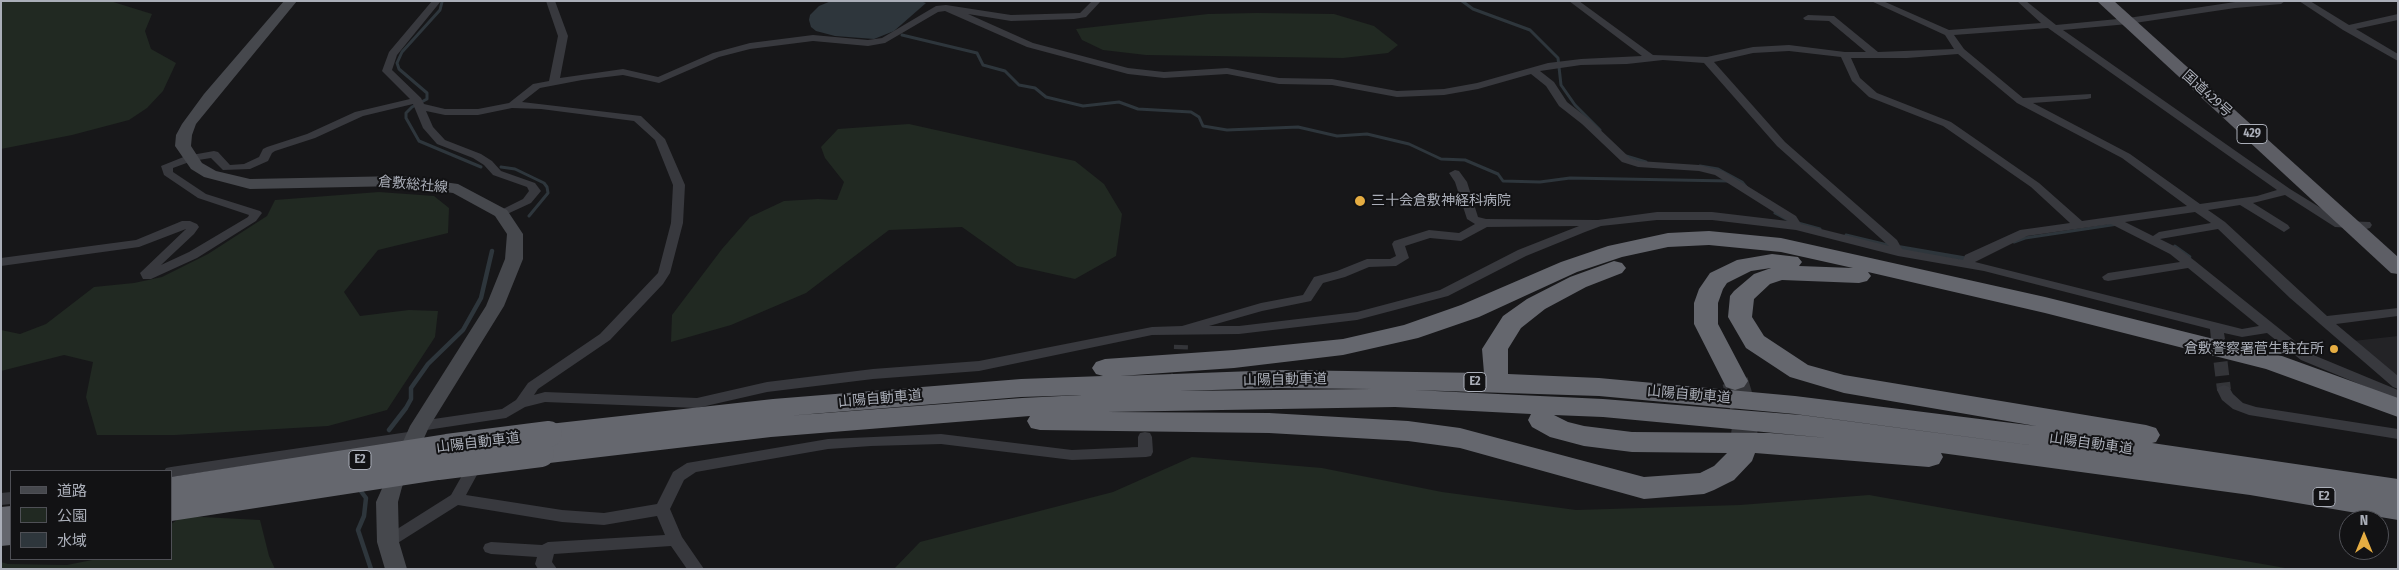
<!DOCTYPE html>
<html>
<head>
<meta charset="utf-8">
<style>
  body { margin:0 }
  #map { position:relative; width:2399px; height:570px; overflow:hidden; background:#171719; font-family:"Fira Sans Condensed","Noto Sans JP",sans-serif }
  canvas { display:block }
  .frame { position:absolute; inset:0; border:2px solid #aaaeb8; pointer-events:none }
  .legend { position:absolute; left:10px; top:470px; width:162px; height:90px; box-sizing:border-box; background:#121214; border:1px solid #4f5056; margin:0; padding:6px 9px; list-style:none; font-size:15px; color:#aaaeb8 }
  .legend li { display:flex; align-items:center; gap:10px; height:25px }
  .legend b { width:25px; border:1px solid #4f5056 }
  .north { position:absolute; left:2339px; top:510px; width:50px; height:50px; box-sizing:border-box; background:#121214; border:1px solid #4f5056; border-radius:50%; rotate:0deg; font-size:14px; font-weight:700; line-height:20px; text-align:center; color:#aaaeb8 }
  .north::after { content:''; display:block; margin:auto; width:18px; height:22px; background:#e6ad42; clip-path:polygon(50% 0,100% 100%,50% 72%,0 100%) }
</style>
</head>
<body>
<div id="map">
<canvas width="2399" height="570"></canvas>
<div class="frame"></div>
<ul class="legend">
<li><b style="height:6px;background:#46484d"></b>道路</li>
<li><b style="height:14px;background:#212922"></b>公園</li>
<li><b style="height:14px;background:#2e363c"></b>水域</li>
</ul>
<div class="north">N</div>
</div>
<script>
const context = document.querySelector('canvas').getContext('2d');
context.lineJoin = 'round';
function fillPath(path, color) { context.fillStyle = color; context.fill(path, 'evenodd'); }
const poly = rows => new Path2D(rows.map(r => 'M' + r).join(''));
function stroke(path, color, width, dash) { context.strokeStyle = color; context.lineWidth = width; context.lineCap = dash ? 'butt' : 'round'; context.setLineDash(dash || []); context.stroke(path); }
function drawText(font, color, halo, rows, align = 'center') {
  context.font = font + ' "Fira Sans Condensed","Noto Sans JP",sans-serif'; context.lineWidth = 4; context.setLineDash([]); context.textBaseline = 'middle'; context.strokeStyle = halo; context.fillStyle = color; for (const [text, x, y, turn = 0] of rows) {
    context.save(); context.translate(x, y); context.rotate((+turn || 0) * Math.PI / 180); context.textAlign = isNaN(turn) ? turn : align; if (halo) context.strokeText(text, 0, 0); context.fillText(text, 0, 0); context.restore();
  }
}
fillPath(poly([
  [2398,336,2398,379,2353,341]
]), '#232326');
fillPath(poly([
  [1,1,110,1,152,14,145,31,151,49,176,63,163,91,147,108,129,120,72,135,1,149],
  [1257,13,1334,14,1374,26,1398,45,1388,53,1343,58,1146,55,1103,50,1082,40,1076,29,1208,14],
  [909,124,1075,161,1104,184,1122,214,1116,256,1075,279,1017,266,962,227,889,230,806,293,731,325,671,342,672,315,722,249,750,217,784,201,818,199,837,200,844,182,825,158,821,147,838,129],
  [379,192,434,196,449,208,448,233,378,250,344,292,360,316,409,310,438,311,435,337,387,410,328,426,175,435,97,435,86,397,93,362,64,355,1,371,1,330,20,334,46,324,94,287,134,283,162,277,208,254,267,216,275,200],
  [1192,457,1322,468,1442,492,1576,510,1740,505,1869,495,2291,569,894,569,920,542,1113,492],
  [183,516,260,520,269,556,275,569,1,569,1,562,8,564,67,565,97,559,171,559,171,524]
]), '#212922');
fillPath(poly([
  [831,1,920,1,926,3,894,31,874,39,835,36,816,31,811,27,809,20,810,15,819,6]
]), '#2e363c');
stroke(poly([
  [1462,1,1473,9,1530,30,1558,58,1561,85,1575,105,1600,130],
  [442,2,440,10,402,52,397,63,399,69,427,93,427,99,412,107,406,113,406,118,419,141,481,167],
  [902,35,977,53,983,65,1005,71,1019,85,1035,88,1046,97,1083,106,1119,102,1138,109,1191,112,1199,117,1203,126,1227,130,1298,127,1337,136,1367,134,1409,144,1441,159,1465,160,1498,174,1503,181,1540,182,1570,178,1729,181],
  [1626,156,1646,162],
  [1700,166,1718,169,1742,182,1748,189],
  [501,167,515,169,544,183,547,187,548,193,529,216],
  [1775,213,1788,220],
  [1798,223,1820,229],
  [1846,235,1896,247],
  [2014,242,2025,238,2118,224]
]), '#2e363c', 3);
stroke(poly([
  [1891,246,1967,259],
  [2175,247,2189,257],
  [389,430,406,408,411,399,411,388,428,364,463,330,481,298,492,251],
  [360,490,366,498,364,516,358,530,371,569]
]), '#2e363c', 4.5);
stroke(poly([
  [2218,341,2224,390],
  [1171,389,1180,373,1181,345]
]), '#343539', 14, [14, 7]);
stroke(poly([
  [1735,381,1746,417,1742,454]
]), '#343539', 26, [26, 13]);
fillPath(poly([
  [432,1,441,1,397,55,392,70,421,98,424,104,445,109,478,109,509,103,533,84,549,81,558,36,546,1,555,1,568,36,560,78,623,69,658,77,713,53,750,43,813,35,868,40,882,38,936,6,946,5,1011,15,1080,13,1092,1,1101,1,1086,17,1074,19,1011,21,968,14,1033,43,1128,68,1164,72,1227,68,1279,78,1332,79,1397,91,1444,89,1477,83,1548,63,1581,59,1642,56,1569,1,1579,1,1653,55,1707,57,1753,47,1789,45,1845,52,1866,52,1829,21,1805,20,1803,18,1808,15,1834,16,1878,52,1954,49,1945,35,1871,1,1883,1,1949,30,2041,23,2017,1,2026,1,2056,25,2128,18,2235,2,2285,1,2281,4,2235,8,2128,24,2063,30,2290,189,2342,221,2370,222,2372,225,2370,228,2366,229,2335,227,2285,195,2253,203,2288,225,2290,228,2284,232,2240,205,2208,210,2225,222,2327,316,2398,308,2398,316,2336,324,2398,376,2398,389,2393,387,2290,298,2218,229,2160,239,2178,248,2195,261,2311,354,2398,390,2398,400,2301,360,2267,333,2242,337,2224,333,2225,339,2218,343,2211,339,2210,329,1984,271,1898,256,1796,230,1712,220,1657,220,1601,226,1585,232,1526,256,1448,296,1357,320,1239,334,1152,335,979,371,873,379,767,392,697,408,545,402,525,407,506,418,420,431,415,430,413,426,415,422,420,421,502,409,516,400,528,383,600,334,658,273,671,223,673,185,655,140,634,121,541,109,512,108,478,115,445,115,426,111,433,127,445,140,481,154,492,161,501,171,535,183,541,191,531,203,505,215,497,215,495,213,523,199,529,191,527,187,493,175,484,165,473,158,437,144,423,128,413,104,363,116,315,138,275,151,272,153,268,161,250,169,223,170,211,158,192,161,173,168,173,172,206,194,260,211,262,213,256,221,197,258,151,279,143,279,140,273,186,229,139,247,1,266,1,258,136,240,182,221,190,221,197,224,199,227,194,234,161,265,189,252,248,217,249,215,198,198,164,175,161,166,186,156,214,151,218,152,230,165,244,164,259,157,263,149,267,147,307,134,355,112,410,99,382,71,389,52,432,1],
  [945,11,1027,47,1128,74,1164,78,1227,74,1279,84,1332,85,1397,97,1444,95,1478,89,1531,74,1546,86,1559,106,1582,124,1622,162,1638,167,1699,171,1715,175,1788,221,1712,212,1657,212,1598,220,1486,219,1478,217,1467,182,1459,171,1455,170,1449,173,1455,182,1467,219,1475,224,1459,233,1429,230,1394,241,1392,244,1396,256,1390,259,1367,259,1337,271,1314,277,1303,295,1261,303,1182,326,1152,327,979,361,873,369,767,382,697,398,545,392,534,395,538,389,610,340,663,284,670,273,683,223,685,185,665,139,641,116,522,102,540,88,582,80,623,75,659,83,719,57,750,49,813,41,868,46,885,43,938,12,945,11],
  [2048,28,2076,48,2277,190,2257,196,2200,204,2130,154,2033,103,2087,99,2091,98,2091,94,2023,98,1964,49,1954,35,2048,28],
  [1789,51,1841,57,1852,81,1869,97,1943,126,2031,187,2070,223,2020,230,1965,255,1963,260,1902,249,1897,240,1785,142,1714,62,1753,53,1789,51],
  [1958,54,2017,103,2122,158,2187,206,2082,221,2039,183,1951,122,1877,93,1860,78,1851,58,1907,58,1958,54],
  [1663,60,1704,63,1777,146,1889,246,1801,224,1796,216,1723,171,1699,165,1639,161,1630,158,1590,120,1567,102,1554,82,1540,71,1581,65,1627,64,1663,60],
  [2195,212,2211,223,2159,232,2153,236,2125,222,2195,212],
  [2111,224,2170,254,2180,262,2108,273,2102,277,2104,280,2108,281,2188,268,2259,326,2242,329,1975,262,2027,236,2111,224],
  [1579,226,1518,250,1440,290,1357,312,1239,326,1209,326,1262,311,1311,301,1323,283,1345,277,1369,267,1396,266,1409,258,1405,246,1430,238,1461,241,1487,227,1579,226],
  [2299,1,2310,1,2349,25,2398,14,2398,20,2356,29,2398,54,2398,61,2343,30,2299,1],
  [2224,385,2229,387,2233,394,2243,403,2256,407,2398,429,2398,439,2249,415,2233,409,2222,400,2217,390,2219,387,2224,385],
  [415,431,420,432,422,436,420,440,415,441,171,477,171,471,164,471,166,468,171,467,415,431],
  [1145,432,1150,433,1152,437,1153,452,1151,456,1146,457,1072,460,941,444,871,446,828,449,696,472,684,480,670,509,682,537,704,569,687,569,671,546,554,554,552,562,557,569,538,569,535,564,537,557,491,554,485,552,483,548,485,544,491,542,542,545,548,542,665,535,657,516,604,525,562,522,458,505,393,546,388,548,383,546,380,542,383,538,451,495,472,458,477,457,482,458,484,462,466,495,562,510,604,513,657,504,673,472,687,463,828,439,941,434,1072,450,1138,447,1138,437,1140,433,1145,432],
  [11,492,11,504,1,505,1,493,11,492]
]), '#38393e');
fillPath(poly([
  [284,1,297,1,196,124,192,135,191,146,202,163,216,171,250,179,401,176,458,184,507,210,523,234,523,259,504,306,429,427,402,487,398,502,399,542,407,569,385,569,377,542,376,502,410,426,486,306,505,259,507,234,495,216,453,193,401,186,250,189,204,177,191,169,175,146,176,135,182,124,204,94,284,1]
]), '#46484d');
fillPath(poly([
  [2097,1,2114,1,2398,257,2398,274,2391,273,2097,1]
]), '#5d5e65');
fillPath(poly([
  [1709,231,1781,238,2045,297,2282,356,2398,398,2398,417,2266,369,2045,313,1868,272,1871,276,1867,281,1859,283,1782,280,1770,284,1754,299,1752,317,1764,336,1808,365,1844,375,2146,425,2156,428,2160,435,2156,442,2152,443,2398,479,2398,520,2250,495,1941,453,1943,457,1939,464,1929,467,1755,453,1752,461,1734,480,1714,490,1704,494,1644,499,1460,448,1408,441,1269,433,1040,430,1031,428,1027,421,1030,416,771,437,541,464,531,461,527,454,531,447,547,443,539,441,535,434,539,427,549,424,773,399,1021,379,1103,376,1096,374,1092,368,1096,362,1105,359,1234,350,1343,339,1404,325,1461,305,1561,262,1608,246,1668,233,1709,231],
  [1709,245,1781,252,1853,268,1799,266,1802,262,1798,257,1772,254,1737,260,1710,273,1699,289,1694,303,1694,324,1726,387,1735,390,1744,387,1748,381,1718,324,1718,303,1723,289,1727,283,1751,271,1771,268,1754,274,1734,291,1730,296,1728,317,1746,348,1790,377,1844,393,2036,426,1795,396,1599,378,1508,374,1508,349,1521,328,1545,309,1586,287,1622,273,1626,268,1622,263,1614,261,1570,277,1527,299,1503,316,1482,349,1484,373,1280,370,1120,376,1234,368,1343,355,1418,338,1479,317,1577,272,1622,257,1668,247,1709,245],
  [1280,388,1371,389,1179,391,1280,388],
  [1414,390,1599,396,1795,414,2067,450,1801,415,1603,399,1414,390],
  [1082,395,1022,398,786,416,1021,397,1082,395],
  [1395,407,1531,414,1528,420,1532,427,1550,437,1584,446,1632,452,1727,453,1714,466,1700,473,1644,477,1460,428,1408,421,1269,413,1107,412,1395,407],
  [1554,415,1603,417,1828,438,1770,433,1632,432,1584,426,1568,422,1554,415],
  [11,506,11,545,1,546,1,507,11,506]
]), '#65676e');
stroke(poly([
  [171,490,447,447,549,434],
  [171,508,438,467,541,454]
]), '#65676e', 26);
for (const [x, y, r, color] of [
  [1360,201,6,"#e6ad42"],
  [2334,349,5,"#e6ad42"]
]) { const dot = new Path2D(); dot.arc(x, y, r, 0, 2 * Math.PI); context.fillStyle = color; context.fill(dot); stroke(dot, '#121214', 2); }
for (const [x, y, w] of [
  [2252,134,30],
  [1475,382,22],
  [360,460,22],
  [2324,497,22]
]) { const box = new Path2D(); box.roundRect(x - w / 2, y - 9.5, w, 19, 4); context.fillStyle = '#121214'; context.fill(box); stroke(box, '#aaaeb8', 1); }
drawText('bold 12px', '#aaaeb8', null, [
  ["429",2252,134],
  ["E2",1475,382],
  ["E2",360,460],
  ["E2",2324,497]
]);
drawText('14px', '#aaaeb8', '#121214', [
  ["国道429号",2207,94,42],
  ["倉敷総社線",413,185,5],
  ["山陽自動車道",1285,380,-1],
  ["山陽自動車道",1689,395,5],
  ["山陽自動車道",880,399,-5],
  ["山陽自動車道",478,443,-7],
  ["山陽自動車道",2091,444,8]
]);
drawText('14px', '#aaaeb8', '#121214', [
  ["三十会倉敷神経科病院",1371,201],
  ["倉敷警察署菅生駐在所",2324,349,"right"]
], 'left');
</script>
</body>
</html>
